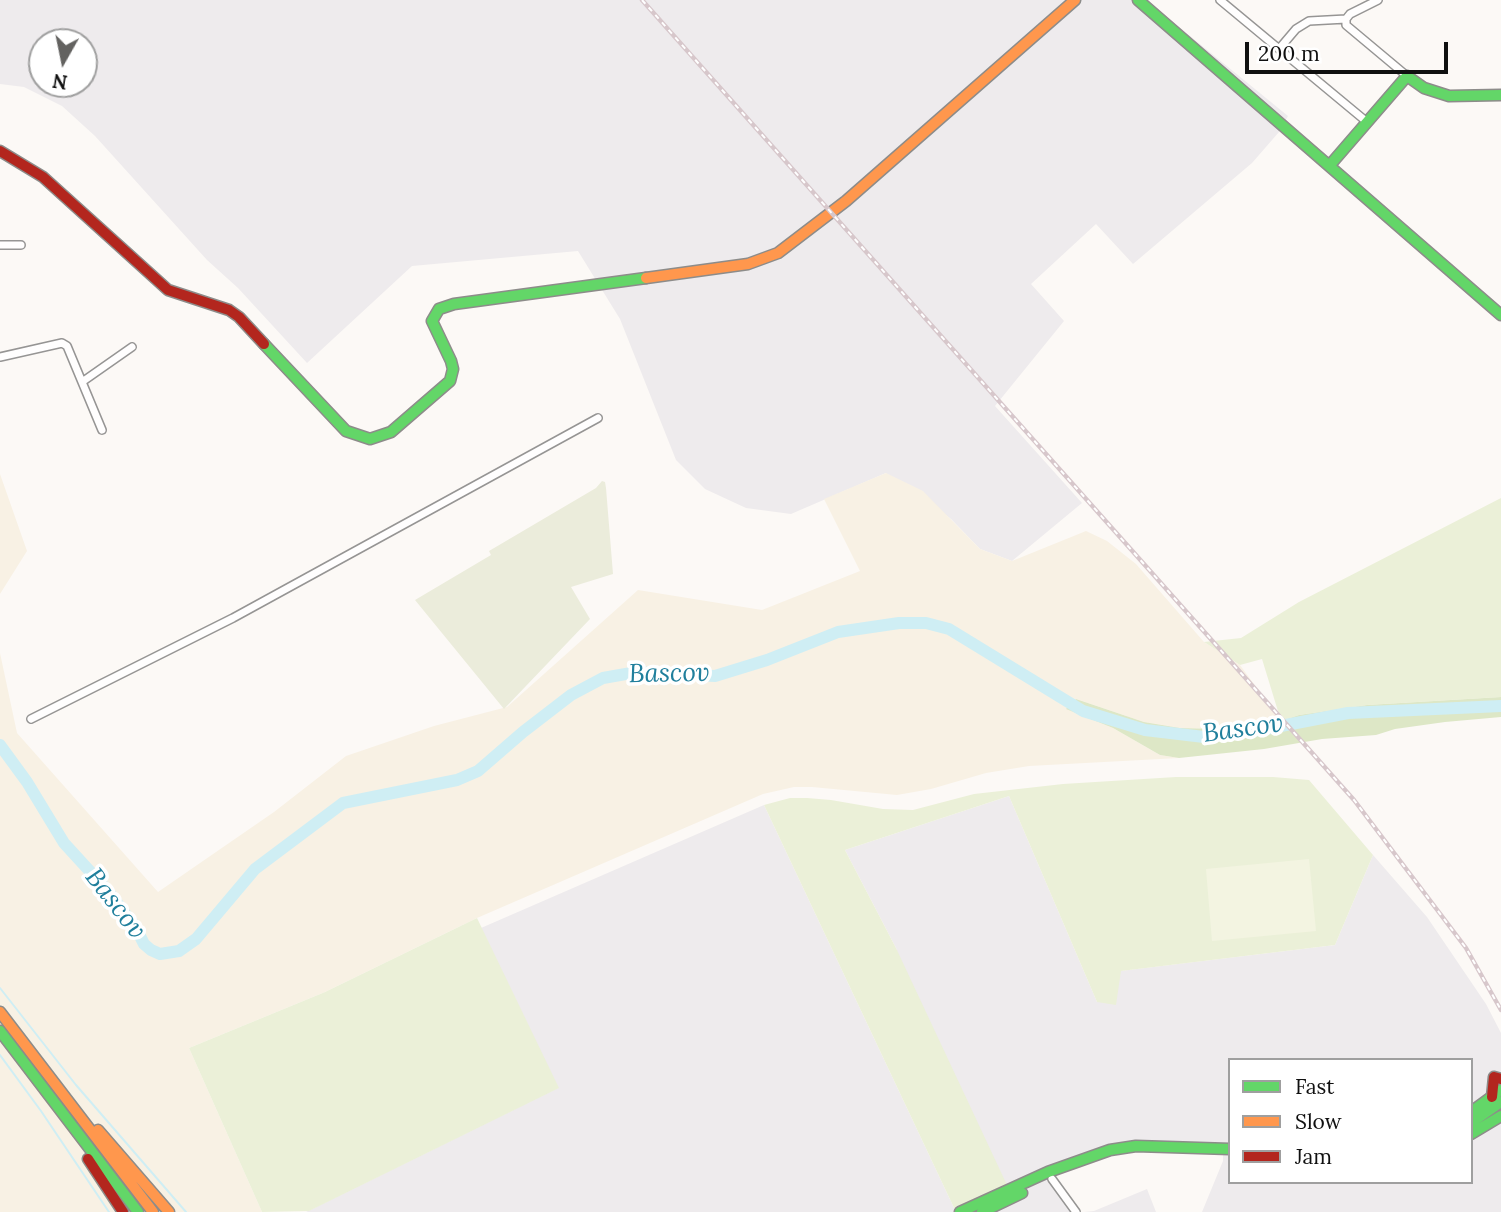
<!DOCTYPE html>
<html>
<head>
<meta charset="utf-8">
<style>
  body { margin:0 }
  #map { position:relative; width:1501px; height:1212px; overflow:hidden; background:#fcf9f6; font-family:Lora,serif }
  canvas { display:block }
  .legend { position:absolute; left:1228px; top:1058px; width:245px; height:126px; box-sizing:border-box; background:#fff; border:2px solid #9f9f9f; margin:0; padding:9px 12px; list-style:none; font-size:21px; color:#101010 }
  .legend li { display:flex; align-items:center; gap:14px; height:35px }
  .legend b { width:35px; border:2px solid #9f9f9f }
  .north { position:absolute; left:28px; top:28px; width:70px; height:70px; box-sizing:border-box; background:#fff; border:2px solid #9f9f9f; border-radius:50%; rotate:189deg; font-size:19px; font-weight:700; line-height:28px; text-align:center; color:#101010 }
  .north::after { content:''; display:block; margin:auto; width:24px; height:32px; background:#636260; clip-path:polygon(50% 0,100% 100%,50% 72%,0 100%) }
  .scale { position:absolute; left:1245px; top:42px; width:203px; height:32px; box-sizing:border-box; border:4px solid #101010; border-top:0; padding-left:9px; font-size:21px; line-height:24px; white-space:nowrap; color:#101010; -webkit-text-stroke:5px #fff; paint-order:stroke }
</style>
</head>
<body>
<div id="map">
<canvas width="1501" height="1212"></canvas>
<ul class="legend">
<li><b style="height:9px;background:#63d668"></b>Fast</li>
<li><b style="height:9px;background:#ff974d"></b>Slow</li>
<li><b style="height:9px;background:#b3261e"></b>Jam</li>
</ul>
<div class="north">N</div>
<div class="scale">200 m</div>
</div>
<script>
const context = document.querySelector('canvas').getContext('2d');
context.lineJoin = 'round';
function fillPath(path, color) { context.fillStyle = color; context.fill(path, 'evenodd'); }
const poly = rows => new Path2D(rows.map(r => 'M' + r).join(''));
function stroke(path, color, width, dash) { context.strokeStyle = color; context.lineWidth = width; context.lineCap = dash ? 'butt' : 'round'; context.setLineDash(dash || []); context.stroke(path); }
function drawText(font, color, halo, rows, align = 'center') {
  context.font = font + ' Lora,serif'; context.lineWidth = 7; context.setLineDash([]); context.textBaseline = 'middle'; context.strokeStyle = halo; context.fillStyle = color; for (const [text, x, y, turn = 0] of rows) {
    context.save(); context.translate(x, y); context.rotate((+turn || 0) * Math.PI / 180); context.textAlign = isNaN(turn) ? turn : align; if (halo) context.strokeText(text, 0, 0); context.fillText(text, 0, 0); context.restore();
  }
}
fillPath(poly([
  [0,0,1146,0,1288,116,1279,132,1252,163,1133,264,1096,224,1031,284,1064,321,995,406,1082,503,1012,561,980,549,951,519,886,473,791,514,746,508,705,489,676,460,620,319,578,251,412,266,307,363,238,288,207,260,95,136,62,106,24,87,0,84],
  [42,42,84,42,84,84,42,84],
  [1009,796,1097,1002,1120,971,1335,945,1373,855,1427,917,1486,1004,1501,1033,1501,1212,1202,1212,1223,1161,1223,1144,1144,1142,1043,1171,1056,1191,1074,1212,306,1212,558,1088,481,928,764,805,955,1210,896,948,845,850],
  [1230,1060,1471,1060,1471,1182,1230,1182],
  [1147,1189,1156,1212,1084,1212,1094,1211]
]), '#eeebed');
fillPath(poly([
  [886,473,923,491,980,549,1012,561,1086,531,1107,541,1136,564,1204,642,1240,665,1281,721,1219,729,1180,728,1144,722,1076,699,1067,709,1113,728,1160,755,1179,758,1029,766,986,773,931,789,897,795,812,787,794,787,763,794,477,918,325,992,189,1048,262,1212,0,1212,0,653,17,733,158,892,274,812,346,756,434,726,507,707,638,590,762,610,860,571,824,499],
  [0,474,27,551,0,594]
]), '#f8f1e4');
fillPath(poly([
  [1501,498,1501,697,1367,705,1299,715,1281,721,1262,659,1240,665,1204,642,1241,638,1299,602],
  [1176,777,1273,777,1309,780,1373,855,1335,945,1121,971,1116,1005,1097,1002,1009,796,845,850,896,948,1007,1185,955,1210,764,805,790,798,807,798,831,800,883,809,913,810,974,794,1063,784],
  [477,918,559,1088,309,1211,262,1212,189,1048,325,992]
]), '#ebf0d8');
fillPath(poly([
  [1501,697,1501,717,1445,722,1395,729,1376,735,1322,739,1264,749,1179,758,1160,755,1113,728,1066,709,1076,699,1144,722,1180,728,1219,729,1281,721,1299,715,1367,705]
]), '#dde7c6');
fillPath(poly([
  [602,481,605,482,606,488,613,574,571,587,590,619,504,709,415,600,491,555,489,551,596,488]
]), '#ebecdb');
fillPath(poly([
  [1309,859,1316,931,1212,941,1206,869]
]), '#f3f4e1');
stroke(poly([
  [0,988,76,1085,186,1212],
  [0,1055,41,1111,109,1212]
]), '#cfeef4', 2);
stroke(poly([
  [0,745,27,782,64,843,107,890,136,928,144,944,151,950,160,954,179,951,196,939,255,869,343,803,457,780,478,771,523,732,571,695,603,678,637,672,715,676,767,660,838,632,899,623,926,623,949,629,1083,711,1145,730,1204,737,1260,730,1348,713,1501,706]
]), '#cfeef4', 12);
const street = poly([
  [1220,0,1367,122],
  [1378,0,1350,14,1346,19,1346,25,1407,76],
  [1279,49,1296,29,1309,21,1346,19],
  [0,245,21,245],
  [0,357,62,343,67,346,102,430],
  [82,382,132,347],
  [31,719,233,618,598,418],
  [1052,1179,1076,1212]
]);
const fast = poly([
  [1138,0,1501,315],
  [1330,165,1407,76,1424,88,1449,96,1501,95],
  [264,344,346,431,370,439,391,432,450,381,453,369,451,361,432,321,439,309,454,304,646,278],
  [0,1031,138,1212],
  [1471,1112,1501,1090],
  [1471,1123,1501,1102],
  [1471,1134,1501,1116],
  [960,1212,1048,1172,1110,1150,1136,1146,1230,1149],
  [982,1212,1022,1193]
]);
const slow = poly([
  [646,278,748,264,778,253,846,201,1075,0],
  [0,1012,153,1212],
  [98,1130,169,1212]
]);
const jam = poly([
  [0,151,43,177,168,290,229,310,239,317,264,344],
  [1492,1097,1494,1077,1501,1079],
  [88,1159,123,1212]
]);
stroke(street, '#969594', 10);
stroke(fast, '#8d8c8a', 13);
stroke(slow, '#8d8c8a', 13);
stroke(jam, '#8d8c8a', 13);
stroke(street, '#fffefe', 7);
stroke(fast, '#63d668', 10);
stroke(slow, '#ff974d', 10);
stroke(jam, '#b3261e', 10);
const rail = poly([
  [642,0,1354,800,1466,948,1501,1010]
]);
stroke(rail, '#d7c7cb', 4.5);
stroke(rail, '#fff', 2, [5]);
drawText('italic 26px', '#207f9c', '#fff', [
  ["Bascov",669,674,-1],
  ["Bascov",1243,729,-8],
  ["Bascov",115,904,52]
]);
</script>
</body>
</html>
